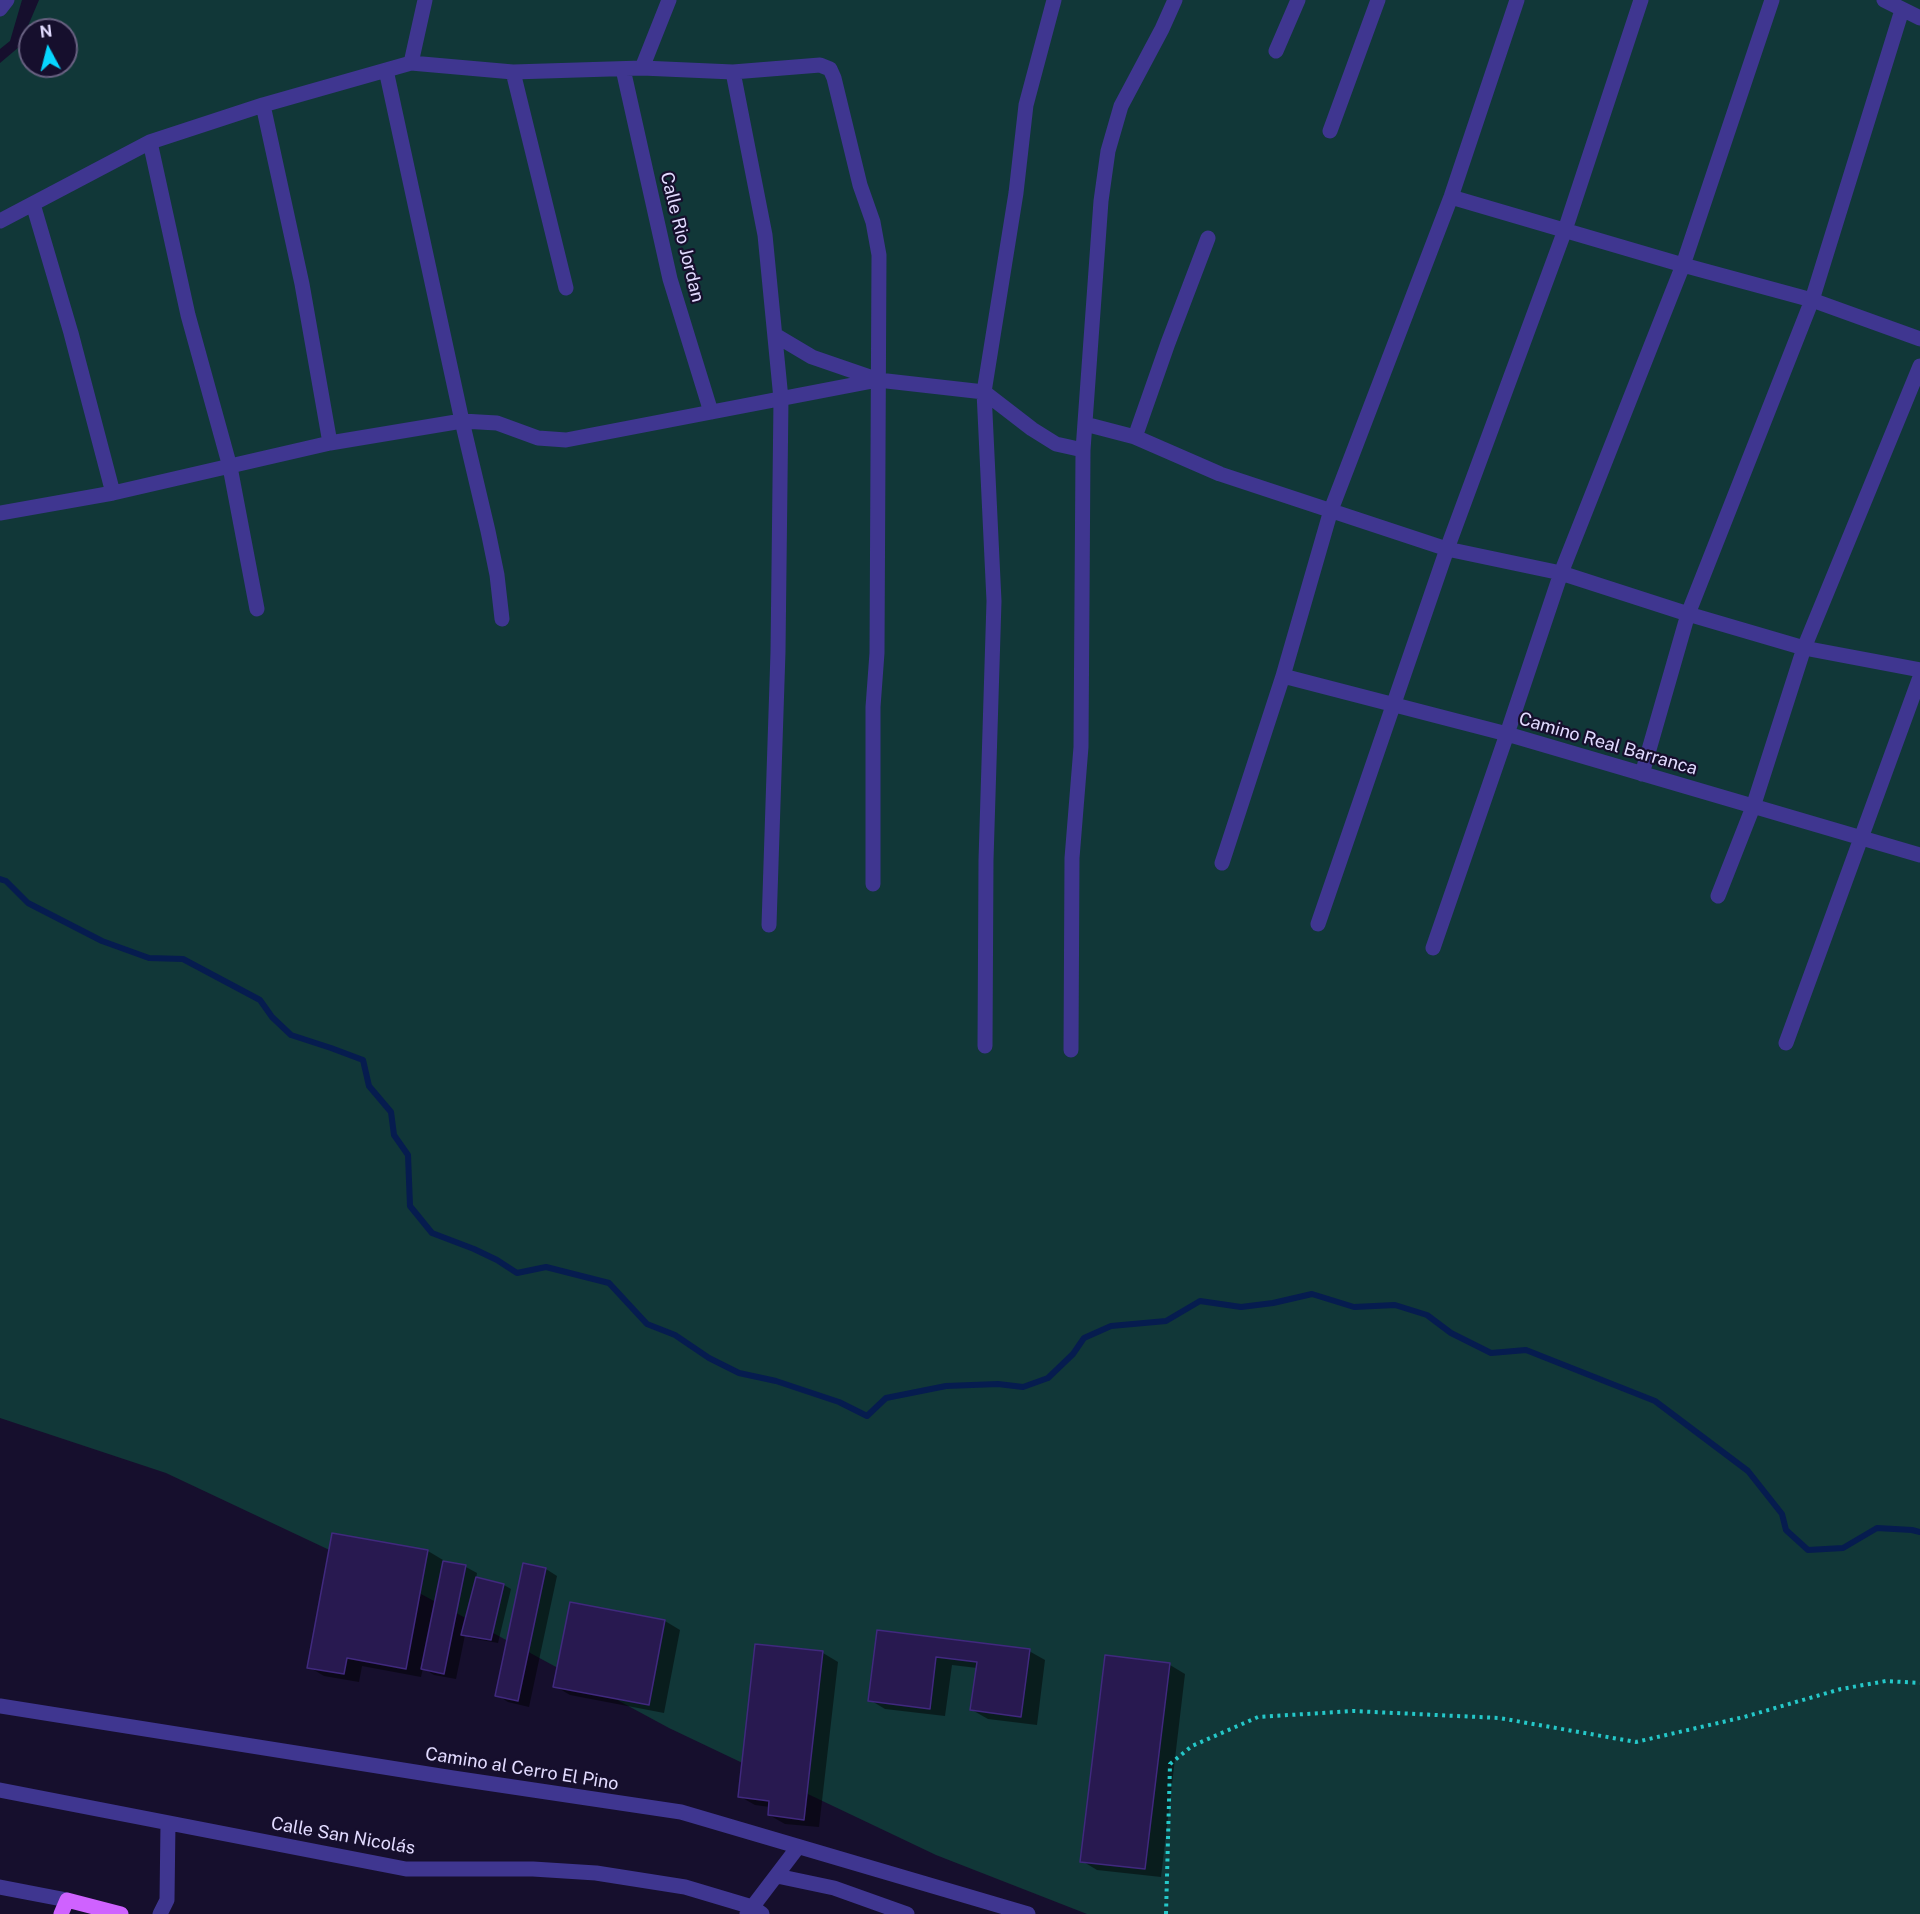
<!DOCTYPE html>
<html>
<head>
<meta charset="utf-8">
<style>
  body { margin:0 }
  #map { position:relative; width:1920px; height:1914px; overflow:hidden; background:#160f2d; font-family:"Public Sans",sans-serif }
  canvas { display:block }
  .north { position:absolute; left:18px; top:18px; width:60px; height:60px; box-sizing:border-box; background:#160f2d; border:2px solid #686181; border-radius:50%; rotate:353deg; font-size:16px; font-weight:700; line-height:24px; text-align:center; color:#e2dbff }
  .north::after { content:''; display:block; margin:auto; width:21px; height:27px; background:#07d6ff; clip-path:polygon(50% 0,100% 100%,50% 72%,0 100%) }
</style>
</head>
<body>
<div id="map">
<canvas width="1920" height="1914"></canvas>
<div class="north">N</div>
</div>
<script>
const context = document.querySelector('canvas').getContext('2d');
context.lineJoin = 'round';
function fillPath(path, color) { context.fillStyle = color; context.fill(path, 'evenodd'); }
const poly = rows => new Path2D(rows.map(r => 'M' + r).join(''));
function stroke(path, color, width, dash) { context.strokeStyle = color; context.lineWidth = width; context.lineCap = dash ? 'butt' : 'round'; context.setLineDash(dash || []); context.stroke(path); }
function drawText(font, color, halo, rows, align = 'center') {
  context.font = font + ' "Public Sans",sans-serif'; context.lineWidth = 4.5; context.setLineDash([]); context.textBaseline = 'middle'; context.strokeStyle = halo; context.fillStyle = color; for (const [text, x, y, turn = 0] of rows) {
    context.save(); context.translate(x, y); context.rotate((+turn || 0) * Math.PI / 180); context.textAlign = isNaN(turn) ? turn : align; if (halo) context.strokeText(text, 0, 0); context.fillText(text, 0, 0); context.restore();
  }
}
fillPath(poly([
  [0,0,22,0,10,41,0,49],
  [39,0,1920,0,1920,1914,1087,1914,936,1855,669,1728,408,1587,166,1473,0,1418,0,63,19,47],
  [30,30,66,30,66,66,30,66]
]), '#113738');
fillPath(poly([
  [428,1551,443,1560,443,1562,466,1567,477,1573,476,1579,504,1585,511,1589,498,1643,470,1638,465,1635,456,1679,434,1675,423,1668,421,1677,362,1666,359,1682,324,1676,309,1667],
  [525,1565,546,1569,557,1576,529,1707,508,1702,497,1695],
  [665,1621,680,1630,664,1713,570,1695,555,1686],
  [878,1632,1029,1651,1045,1660,1037,1725,988,1719,972,1710,977,1668,952,1665,945,1716,885,1709,870,1700],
  [823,1653,838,1662,819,1827,785,1824,769,1815,770,1807,755,1805,739,1796],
  [1107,1657,1170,1665,1185,1674,1161,1877,1097,1870,1082,1861]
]), '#0007');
stroke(poly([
  [0,879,6,881,28,903,102,941,149,958,183,959,260,1000,272,1017,291,1035,331,1048,363,1060,369,1086,391,1112,394,1135,408,1155,410,1206,432,1233,474,1249,497,1260,517,1273,546,1267,609,1283,647,1324,675,1335,709,1358,739,1373,776,1381,839,1402,867,1416,886,1398,946,1386,998,1384,1023,1387,1048,1378,1073,1354,1084,1338,1111,1326,1166,1321,1200,1301,1241,1307,1273,1303,1312,1294,1354,1307,1395,1305,1427,1315,1451,1333,1491,1353,1526,1350,1655,1401,1748,1471,1782,1514,1786,1530,1808,1550,1843,1548,1877,1528,1912,1530,1920,1532]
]), '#061c4f', 6);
const building = poly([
  [332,1533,428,1550,406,1669,347,1658,344,1674,307,1668,332,1533],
  [443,1561,466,1565,444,1674,421,1669,443,1561],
  [523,1563,546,1568,518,1701,495,1696,523,1563],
  [476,1577,504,1584,491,1640,461,1635,476,1577],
  [570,1602,665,1620,649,1705,553,1687,570,1602],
  [877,1630,1030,1649,1021,1717,970,1710,977,1662,936,1657,930,1709,868,1701,877,1630],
  [755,1644,823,1651,804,1820,768,1815,769,1801,738,1797,755,1644],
  [1105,1655,1170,1663,1145,1869,1080,1862,1105,1655]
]);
fillPath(building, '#281950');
stroke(building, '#40297e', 1.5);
stroke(poly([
  [1166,1914,1170,1764,1192,1746,1258,1717,1353,1711,1499,1718,1636,1742,1744,1717,1841,1689,1886,1681,1920,1683]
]), '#25c8c9', 4, [3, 4.5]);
stroke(poly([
  [1884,0,1920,18],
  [0,9,7,0],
  [1276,51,1298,0],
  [411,63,425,0],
  [642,68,669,0],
  [623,69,670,279,711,412],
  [386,70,462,421,488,531,497,575,502,619],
  [513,72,566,288],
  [733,72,765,235,781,399,778,652,769,925],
  [263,105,302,284,330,443],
  [1330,131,1378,0],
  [150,142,188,315,230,467,257,609],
  [1451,197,1683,265,1812,300,1920,339],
  [33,204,71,333,113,493],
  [0,221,150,142,263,105,411,63,513,72,642,68,733,72,820,65,830,69,834,78,860,185,873,222,879,255,877,653,873,707,873,884],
  [775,335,812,357,876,379],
  [1085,424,1135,437,1220,474,1447,549,1561,573,1688,614,1804,648,1920,670],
  [1135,437,1168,343,1208,238],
  [0,513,113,493,330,443,462,421,497,423,538,438,566,440,878,380,984,392,1032,429,1056,444,1083,450],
  [1283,676,1507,734,1920,855],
  [1642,774,1688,614,1812,300,1902,10],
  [1222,863,1283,676,1331,510,1451,197,1517,0],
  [1718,896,1753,807,1804,648,1920,366],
  [1318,924,1447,549,1565,230,1641,0],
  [1433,948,1507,734,1561,573,1683,265,1772,0],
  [1786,1043,1920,677],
  [985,1046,986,860,994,601,984,392,1016,193,1026,105,1054,0],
  [1071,1050,1072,858,1081,747,1083,450,1101,201,1108,151,1121,106,1162,29,1175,0],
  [0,1706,453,1778,681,1812,1028,1914],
  [0,1790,406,1869,533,1869,596,1873,685,1887,752,1907,762,1914],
  [777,1876,834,1888,907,1914],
  [0,1887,67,1900],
  [160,1914,167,1900,168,1823],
  [747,1914,798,1847]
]), '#3f3690', 15);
stroke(poly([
  [61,1914,67,1900,121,1914]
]), '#cf62ff', 15);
drawText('18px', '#e2dbff', '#160f2d', [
  ["Calle Rio Jordan",682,237,76],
  ["Camino Real Barranca",1608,744,16],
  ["Camino al Cerro El Pino",522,1769,9],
  ["Calle San Nicolás",343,1836,10]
]);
</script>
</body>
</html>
